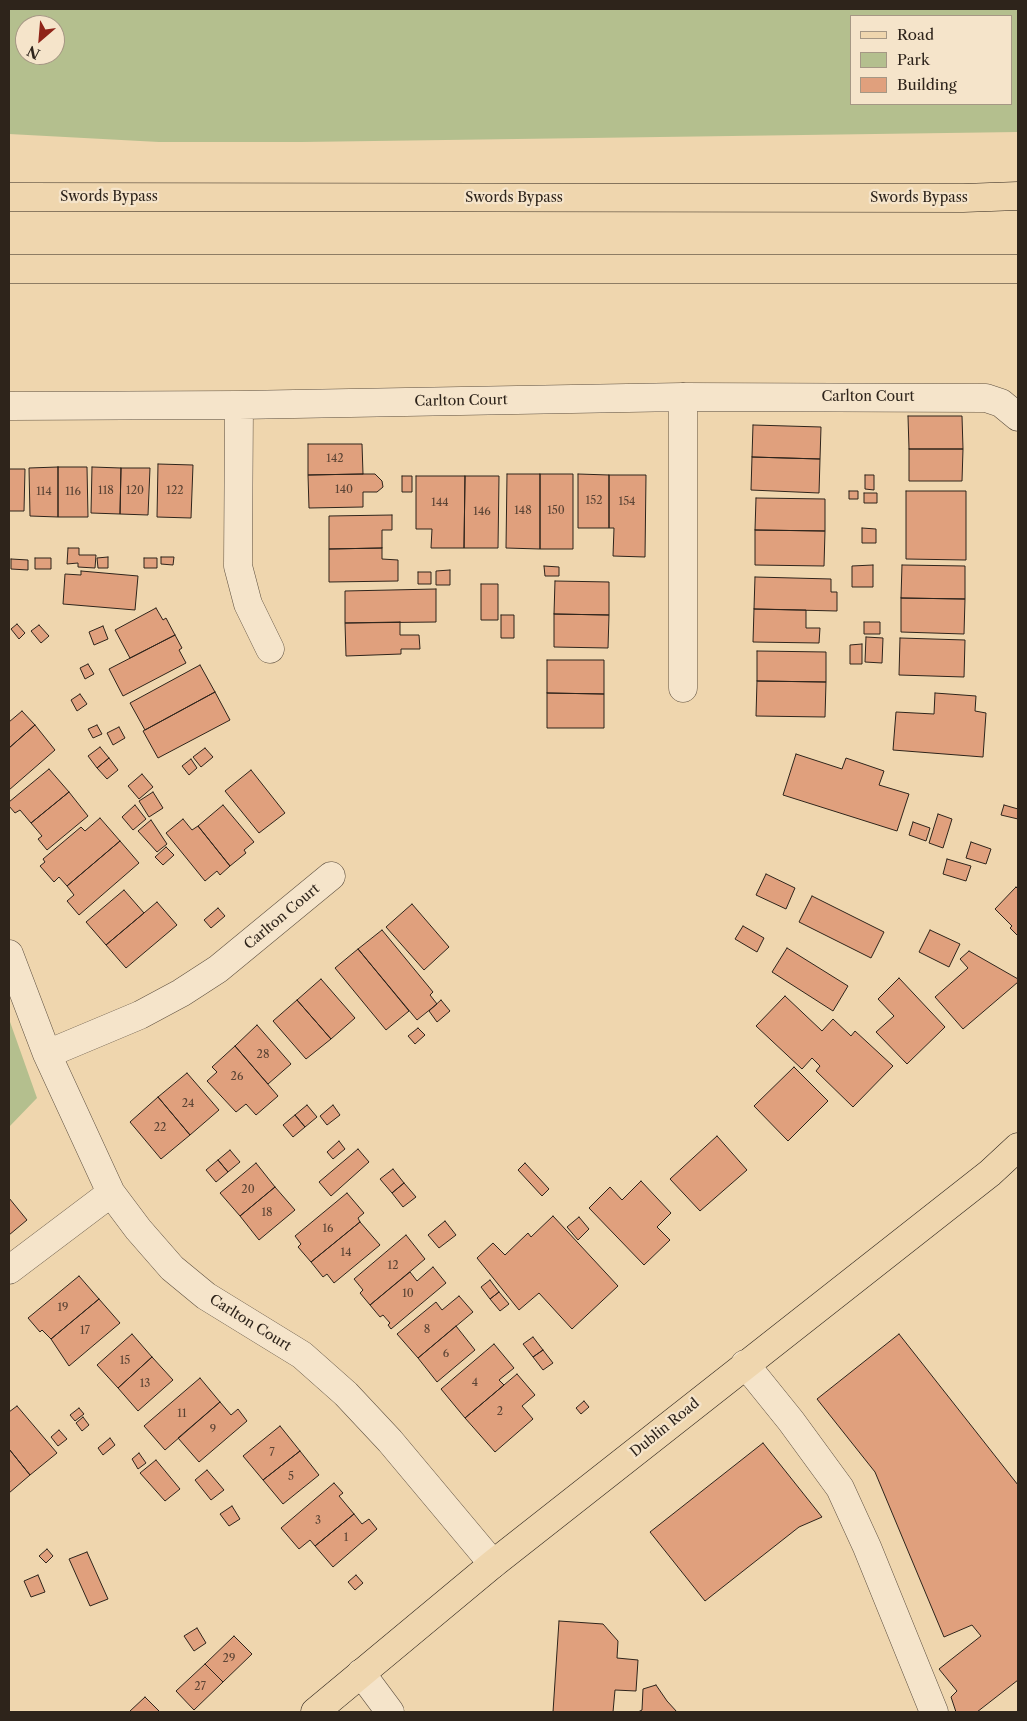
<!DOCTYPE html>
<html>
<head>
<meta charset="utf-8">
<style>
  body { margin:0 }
  #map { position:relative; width:1027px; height:1721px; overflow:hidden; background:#efd6ae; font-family:"Libre Caslon Text",serif }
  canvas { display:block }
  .frame { position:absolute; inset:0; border:10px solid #2e241b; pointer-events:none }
  .legend { position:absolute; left:850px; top:15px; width:162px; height:90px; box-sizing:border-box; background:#f5e4ca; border:1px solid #a59784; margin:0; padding:6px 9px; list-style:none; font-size:15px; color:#2e241b }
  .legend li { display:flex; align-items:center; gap:10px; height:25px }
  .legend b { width:25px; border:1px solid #a59784 }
  .north { position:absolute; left:15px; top:15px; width:50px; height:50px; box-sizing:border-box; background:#f5e4ca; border:1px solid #a59784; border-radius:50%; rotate:207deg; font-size:14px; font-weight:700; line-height:20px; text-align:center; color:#2e241b }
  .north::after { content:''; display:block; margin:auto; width:18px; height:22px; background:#8f2418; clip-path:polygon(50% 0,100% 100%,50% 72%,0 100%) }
</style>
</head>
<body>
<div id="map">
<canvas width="1027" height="1721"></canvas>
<div class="frame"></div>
<ul class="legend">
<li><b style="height:6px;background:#efd6ae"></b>Road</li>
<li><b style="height:14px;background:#b4bf8e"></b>Park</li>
<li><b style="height:14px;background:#e0a07d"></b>Building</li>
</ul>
<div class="north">N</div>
</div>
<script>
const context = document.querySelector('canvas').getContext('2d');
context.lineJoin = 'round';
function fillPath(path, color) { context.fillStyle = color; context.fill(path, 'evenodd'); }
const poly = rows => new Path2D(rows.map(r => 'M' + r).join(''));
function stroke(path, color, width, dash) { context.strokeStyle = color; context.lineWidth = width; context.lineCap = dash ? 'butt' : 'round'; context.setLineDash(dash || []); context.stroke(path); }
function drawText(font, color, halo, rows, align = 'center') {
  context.font = font + ' "Libre Caslon Text",serif'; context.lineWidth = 4.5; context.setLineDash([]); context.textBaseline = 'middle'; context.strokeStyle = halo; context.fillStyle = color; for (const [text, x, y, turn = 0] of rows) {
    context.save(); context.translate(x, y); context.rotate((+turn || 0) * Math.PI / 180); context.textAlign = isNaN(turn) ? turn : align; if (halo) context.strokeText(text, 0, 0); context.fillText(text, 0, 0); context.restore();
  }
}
fillPath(poly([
  [9,9,1018,9,1018,132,302,142,159,142,9,134],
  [851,16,1011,16,1011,104,851,104],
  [25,25,55,25,55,55,25,55],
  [9,1019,37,1098,9,1127]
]), '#b4bf8e');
const building = poly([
  [908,416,962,416,963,449,909,449,908,416],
  [753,425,821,427,820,459,752,457,753,425],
  [308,444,362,444,363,474,308,475,308,444],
  [909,449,963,449,962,481,909,481,909,449],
  [752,457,820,459,819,493,751,490,752,457],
  [158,464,193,465,191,518,157,517,158,464],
  [58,467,58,517,30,516,29,468,58,467],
  [58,467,87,467,88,517,58,517,58,467],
  [92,467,121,468,120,514,91,513,92,467],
  [121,468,150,468,148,515,120,514,121,468],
  [9,469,25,469,24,511,9,511,9,469],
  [363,474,375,474,382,481,383,487,377,492,363,492,363,507,309,508,308,475,363,474],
  [507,474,540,474,540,549,506,548,507,474],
  [540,474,573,474,573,549,540,549,540,474],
  [578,474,609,475,609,528,578,528,578,474],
  [609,475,646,475,645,557,613,556,614,528,609,528,609,475],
  [865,475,874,475,874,490,865,489,865,475],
  [402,476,412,476,412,492,402,492,402,476],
  [416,476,465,476,464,548,431,548,432,529,416,529,416,476],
  [465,476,499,476,498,548,464,548,465,476],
  [849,491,858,491,858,499,849,499,849,491],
  [906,491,966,491,966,560,906,559,906,491],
  [864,493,877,493,877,503,864,503,864,493],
  [756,498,825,499,825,531,755,530,756,498],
  [392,515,392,530,382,530,382,548,329,549,329,516,392,515],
  [862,528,876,529,876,543,862,543,862,528],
  [755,530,825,531,824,566,755,565,755,530],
  [68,548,79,548,79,555,96,555,95,568,78,567,78,563,67,564,68,548],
  [382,548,382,559,398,560,398,581,329,582,329,549,382,548],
  [108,557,108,568,98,568,97,558,108,557],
  [161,557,174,557,173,565,161,564,161,557],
  [35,558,51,558,51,569,35,569,35,558],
  [144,558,157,558,157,568,144,568,144,558],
  [11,559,28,560,28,570,11,569,11,559],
  [873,565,873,587,852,587,852,566,873,565],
  [902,565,965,566,965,599,901,598,902,565],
  [544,566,559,567,559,576,545,576,544,566],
  [450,570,450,585,436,585,436,571,450,570],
  [81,571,138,576,135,610,63,604,65,574,81,575,81,571],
  [418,572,431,572,431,584,418,584,418,572],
  [755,577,831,579,831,592,837,592,837,611,754,609,755,577],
  [555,581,609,582,609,615,554,614,555,581],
  [481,584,498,584,498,620,481,620,481,584],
  [436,589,436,622,345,623,345,591,436,589],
  [901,598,965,599,964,634,901,632,901,598],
  [156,608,163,620,166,618,175,635,130,658,115,630,156,608],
  [754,609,806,610,806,628,820,628,819,643,753,642,754,609],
  [554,614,609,615,608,648,554,647,554,614],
  [501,615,514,615,514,638,501,638,501,615],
  [400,622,400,635,419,635,420,649,401,649,401,654,346,656,345,623,400,622],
  [864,622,880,622,880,634,864,634,864,622],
  [17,624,25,633,19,639,11,629,17,624],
  [39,625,49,636,41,643,31,631,39,625],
  [103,626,108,639,94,645,89,632,103,626],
  [175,635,182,648,179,650,186,663,123,696,109,669,175,635],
  [866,637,883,638,882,663,865,662,866,637],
  [900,638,965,640,964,677,899,675,900,638],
  [862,644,862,664,850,664,850,645,862,644],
  [757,651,826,652,826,682,757,681,757,651],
  [547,660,604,660,604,694,547,693,547,660],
  [88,664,94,674,85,679,80,668,88,664],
  [200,665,215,692,145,730,130,703,200,665],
  [757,681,826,682,825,717,756,716,757,681],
  [215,692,230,720,158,758,143,731,215,692],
  [547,693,604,694,604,728,547,728,547,693],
  [935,693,976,696,975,711,986,713,983,757,893,750,896,712,934,714,935,693],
  [80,694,87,704,77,711,71,700,80,694],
  [22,711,35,725,9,748,9,722,22,711],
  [35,725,55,750,9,790,9,748,35,725],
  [97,725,102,734,93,738,88,729,97,725],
  [119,727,125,738,113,745,107,733,119,727],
  [100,747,109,758,97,768,88,756,100,747],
  [205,748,213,757,201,767,193,757,205,748],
  [796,754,842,769,846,758,884,771,879,785,909,794,897,831,783,795,796,754],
  [109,758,118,770,107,779,97,768,109,758],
  [191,759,197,768,189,775,182,766,191,759],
  [49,769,69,792,31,823,20,810,15,813,9,806,9,802,49,769],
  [251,770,285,813,259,833,225,791,251,770],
  [142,774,153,787,139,799,128,786,142,774],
  [69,792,88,816,47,850,38,839,42,836,31,823,69,792],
  [153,792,163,808,149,817,139,801,153,792],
  [135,805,146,819,133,830,122,817,135,805],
  [223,805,254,842,244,850,246,853,230,866,198,826,223,805],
  [1004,805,1018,809,1018,819,1001,815,1004,805],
  [938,814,952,819,943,848,929,843,938,814],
  [100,818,120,841,67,886,59,877,54,882,40,866,45,862,43,859,81,827,85,831,100,818],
  [183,819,192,830,198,826,230,866,220,875,217,871,205,881,166,833,183,819],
  [151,820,167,844,157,852,138,831,151,820],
  [913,822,930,828,926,841,909,835,913,822],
  [120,841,139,863,79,915,67,901,74,895,67,886,120,841],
  [971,842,991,849,986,864,966,858,971,842],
  [166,847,174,855,163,865,155,857,166,847],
  [947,859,971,866,966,881,943,874,947,859],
  [766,874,795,888,786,909,756,895,766,874],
  [1016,887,1018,889,1018,936,1010,928,1012,926,995,909,1016,887],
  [124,890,144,913,106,945,86,922,124,890],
  [812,896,884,932,871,958,799,922,812,896],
  [157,902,177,925,126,968,106,945,157,902],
  [412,904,449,947,424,970,386,927,412,904],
  [218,908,225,916,211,928,204,920,218,908],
  [743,926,764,938,757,952,735,939,743,926],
  [382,930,433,992,430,995,437,1004,417,1020,358,949,382,930],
  [930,930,960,944,949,967,919,952,930,930],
  [787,948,848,986,833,1011,772,972,787,948],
  [358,949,409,1011,386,1030,335,968,358,949],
  [969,951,1018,979,1018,982,963,1029,935,997,968,968,960,959,969,951],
  [899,978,945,1027,907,1064,876,1032,894,1016,878,999,899,978],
  [321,979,355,1018,331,1039,297,1000,321,979],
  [785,996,822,1031,833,1019,851,1036,855,1031,893,1066,853,1107,816,1071,820,1066,812,1058,802,1069,756,1026,785,996],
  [297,1000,331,1039,306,1059,273,1021,297,1000],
  [441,1000,450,1011,437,1022,429,1011,441,1000],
  [257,1025,291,1064,268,1084,235,1046,257,1025],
  [418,1028,425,1035,415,1044,408,1036,418,1028],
  [235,1046,278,1096,256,1115,246,1104,236,1112,207,1081,217,1072,212,1067,235,1046],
  [794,1067,828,1101,788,1141,754,1106,794,1067],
  [187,1073,219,1110,190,1135,158,1097,187,1073],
  [158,1097,190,1135,161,1159,130,1122,158,1097],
  [307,1105,317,1117,305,1127,295,1115,307,1105],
  [333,1105,340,1115,327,1125,320,1116,333,1105],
  [295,1115,305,1127,293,1137,283,1125,295,1115],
  [717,1136,747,1170,700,1211,670,1179,717,1136],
  [339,1141,345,1149,333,1159,327,1152,339,1141],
  [358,1149,369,1162,331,1196,319,1182,358,1149],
  [230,1150,240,1162,228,1172,218,1160,230,1150],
  [218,1160,228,1172,216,1182,206,1170,218,1160],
  [256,1163,275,1187,240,1216,220,1193,256,1163],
  [525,1163,549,1189,542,1196,518,1170,525,1163],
  [393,1169,404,1183,392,1193,380,1179,393,1169],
  [641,1181,671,1213,657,1227,670,1240,644,1265,589,1208,610,1187,622,1200,641,1181],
  [404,1183,416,1197,403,1207,392,1193,404,1183],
  [275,1187,295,1210,259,1240,240,1216,275,1187],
  [347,1193,364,1213,358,1218,360,1222,311,1262,298,1247,301,1244,295,1236,347,1193],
  [9,1198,27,1220,9,1235,9,1198],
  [553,1216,618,1286,572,1329,539,1293,519,1310,477,1258,493,1243,505,1255,528,1233,531,1237,553,1216],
  [579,1217,589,1229,578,1240,567,1227,579,1217],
  [445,1221,456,1235,439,1248,428,1235,445,1221],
  [360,1222,380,1245,334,1283,327,1274,323,1277,311,1262,360,1222],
  [406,1235,425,1259,370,1305,360,1293,363,1290,354,1279,406,1235],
  [433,1267,446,1283,391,1329,388,1325,390,1323,383,1315,380,1317,370,1305,410,1272,417,1281,433,1267],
  [79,1276,99,1299,51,1339,42,1330,40,1332,28,1318,79,1276],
  [490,1280,499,1292,490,1299,481,1287,490,1280],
  [499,1292,509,1304,500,1311,490,1299,499,1292],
  [459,1296,473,1312,418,1358,397,1334,436,1302,442,1310,459,1296],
  [99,1299,120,1323,69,1366,51,1339,99,1299],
  [456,1326,475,1350,437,1382,418,1358,456,1326],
  [132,1334,152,1357,118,1388,97,1365,132,1334],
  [899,1334,1018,1485,1018,1680,977,1712,956,1712,951,1697,957,1691,939,1669,981,1636,972,1625,944,1637,875,1472,817,1399,899,1334],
  [533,1337,543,1350,533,1357,523,1344,533,1337],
  [494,1344,514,1368,499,1380,504,1385,465,1418,441,1389,494,1344],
  [543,1350,553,1363,543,1370,533,1357,543,1350],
  [152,1357,173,1380,138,1411,118,1388,152,1357],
  [517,1374,535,1395,522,1406,533,1419,495,1452,465,1418,517,1374],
  [200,1378,220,1402,165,1450,144,1426,200,1378],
  [584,1401,589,1407,581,1414,576,1408,584,1401],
  [220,1402,231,1415,238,1409,247,1421,199,1462,178,1438,220,1402],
  [17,1406,57,1453,30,1475,9,1449,9,1412,17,1406],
  [79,1408,84,1414,75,1421,70,1415,79,1408],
  [83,1417,89,1425,82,1431,76,1423,83,1417],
  [280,1426,300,1451,263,1480,243,1456,280,1426],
  [59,1430,67,1439,58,1446,51,1437,59,1430],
  [110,1438,115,1445,103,1455,98,1448,110,1438],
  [763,1443,822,1517,799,1527,705,1601,650,1532,763,1443],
  [9,1449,30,1475,9,1493,9,1449],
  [300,1451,319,1475,283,1504,263,1480,300,1451],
  [139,1453,146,1463,138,1469,132,1459,139,1453],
  [156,1460,180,1489,165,1501,140,1473,156,1460],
  [207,1470,224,1490,211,1500,195,1480,207,1470],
  [334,1483,343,1493,339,1496,354,1514,315,1546,310,1540,299,1549,281,1528,334,1483],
  [232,1506,240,1519,229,1526,220,1514,232,1506],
  [354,1514,362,1524,369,1519,377,1529,333,1567,315,1546,354,1514],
  [47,1549,53,1556,46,1563,39,1556,47,1549],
  [87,1552,108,1599,90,1606,69,1559,87,1552],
  [38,1575,45,1592,31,1597,24,1581,38,1575],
  [356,1575,363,1583,355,1590,348,1582,356,1575],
  [559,1621,603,1624,618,1641,617,1658,638,1660,636,1691,615,1690,613,1712,553,1712,559,1621],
  [197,1628,206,1643,194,1651,184,1636,197,1628],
  [234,1636,252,1654,223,1682,205,1664,234,1636],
  [205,1664,223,1682,194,1710,176,1691,205,1664],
  [656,1685,667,1701,677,1712,638,1712,642,1710,643,1689,656,1685],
  [145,1697,160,1712,129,1712,145,1697]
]);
fillPath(building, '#e0a07d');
stroke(building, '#2e241b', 1);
const minor = poly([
  [683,397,683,688],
  [239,405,238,566,248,604,270,649],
  [9,406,239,405,683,397,986,398,1001,403,1018,417],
  [9,954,47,1054,111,1193,138,1229,172,1268,206,1296,302,1355,346,1394,390,1441,493,1564],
  [47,1054,140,1015,181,993,218,969,331,876],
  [9,1270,111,1193],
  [745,1364,791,1421,840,1488,867,1547,934,1712],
  [361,1673,390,1712]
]);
const major = poly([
  [9,197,963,198,1018,196],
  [9,269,1018,269],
  [315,1712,493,1564,990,1173,1018,1147]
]);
stroke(minor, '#5e5040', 29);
stroke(major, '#2e241b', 29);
stroke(minor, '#f5e4ca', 28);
stroke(major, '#efd6ae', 28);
drawText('11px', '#5a4334', null, [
  ["142",335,459],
  ["140",344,490],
  ["118",106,491],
  ["120",135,491],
  ["122",175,491],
  ["114",44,492],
  ["116",73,492],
  ["152",594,501],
  ["154",627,502],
  ["144",440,503],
  ["148",523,511],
  ["150",556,511],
  ["146",482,512],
  ["28",263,1055],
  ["26",237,1077],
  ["24",188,1104],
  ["22",160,1128],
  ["20",248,1190],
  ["18",267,1213],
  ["16",328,1229],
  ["14",346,1253],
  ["12",393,1266],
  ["10",408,1294],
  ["19",63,1308],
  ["8",427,1330],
  ["17",85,1331],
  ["6",446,1354],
  ["15",125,1361],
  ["4",475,1383],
  ["13",145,1384],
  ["2",500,1412],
  ["11",182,1414],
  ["9",213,1430],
  ["7",272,1453],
  ["5",291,1477],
  ["3",318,1521],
  ["1",346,1538],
  ["29",229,1659],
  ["27",200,1687]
]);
drawText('14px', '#2e241b', '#f5e4ca', [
  ["Swords Bypass",109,197],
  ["Swords Bypass",514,198],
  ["Swords Bypass",919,198],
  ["Carlton Court",868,397],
  ["Carlton Court",461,401,-1],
  ["Carlton Court",282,917,-40],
  ["Carlton Court",250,1323,32],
  ["Dublin Road",665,1428,-39]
]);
</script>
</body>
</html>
